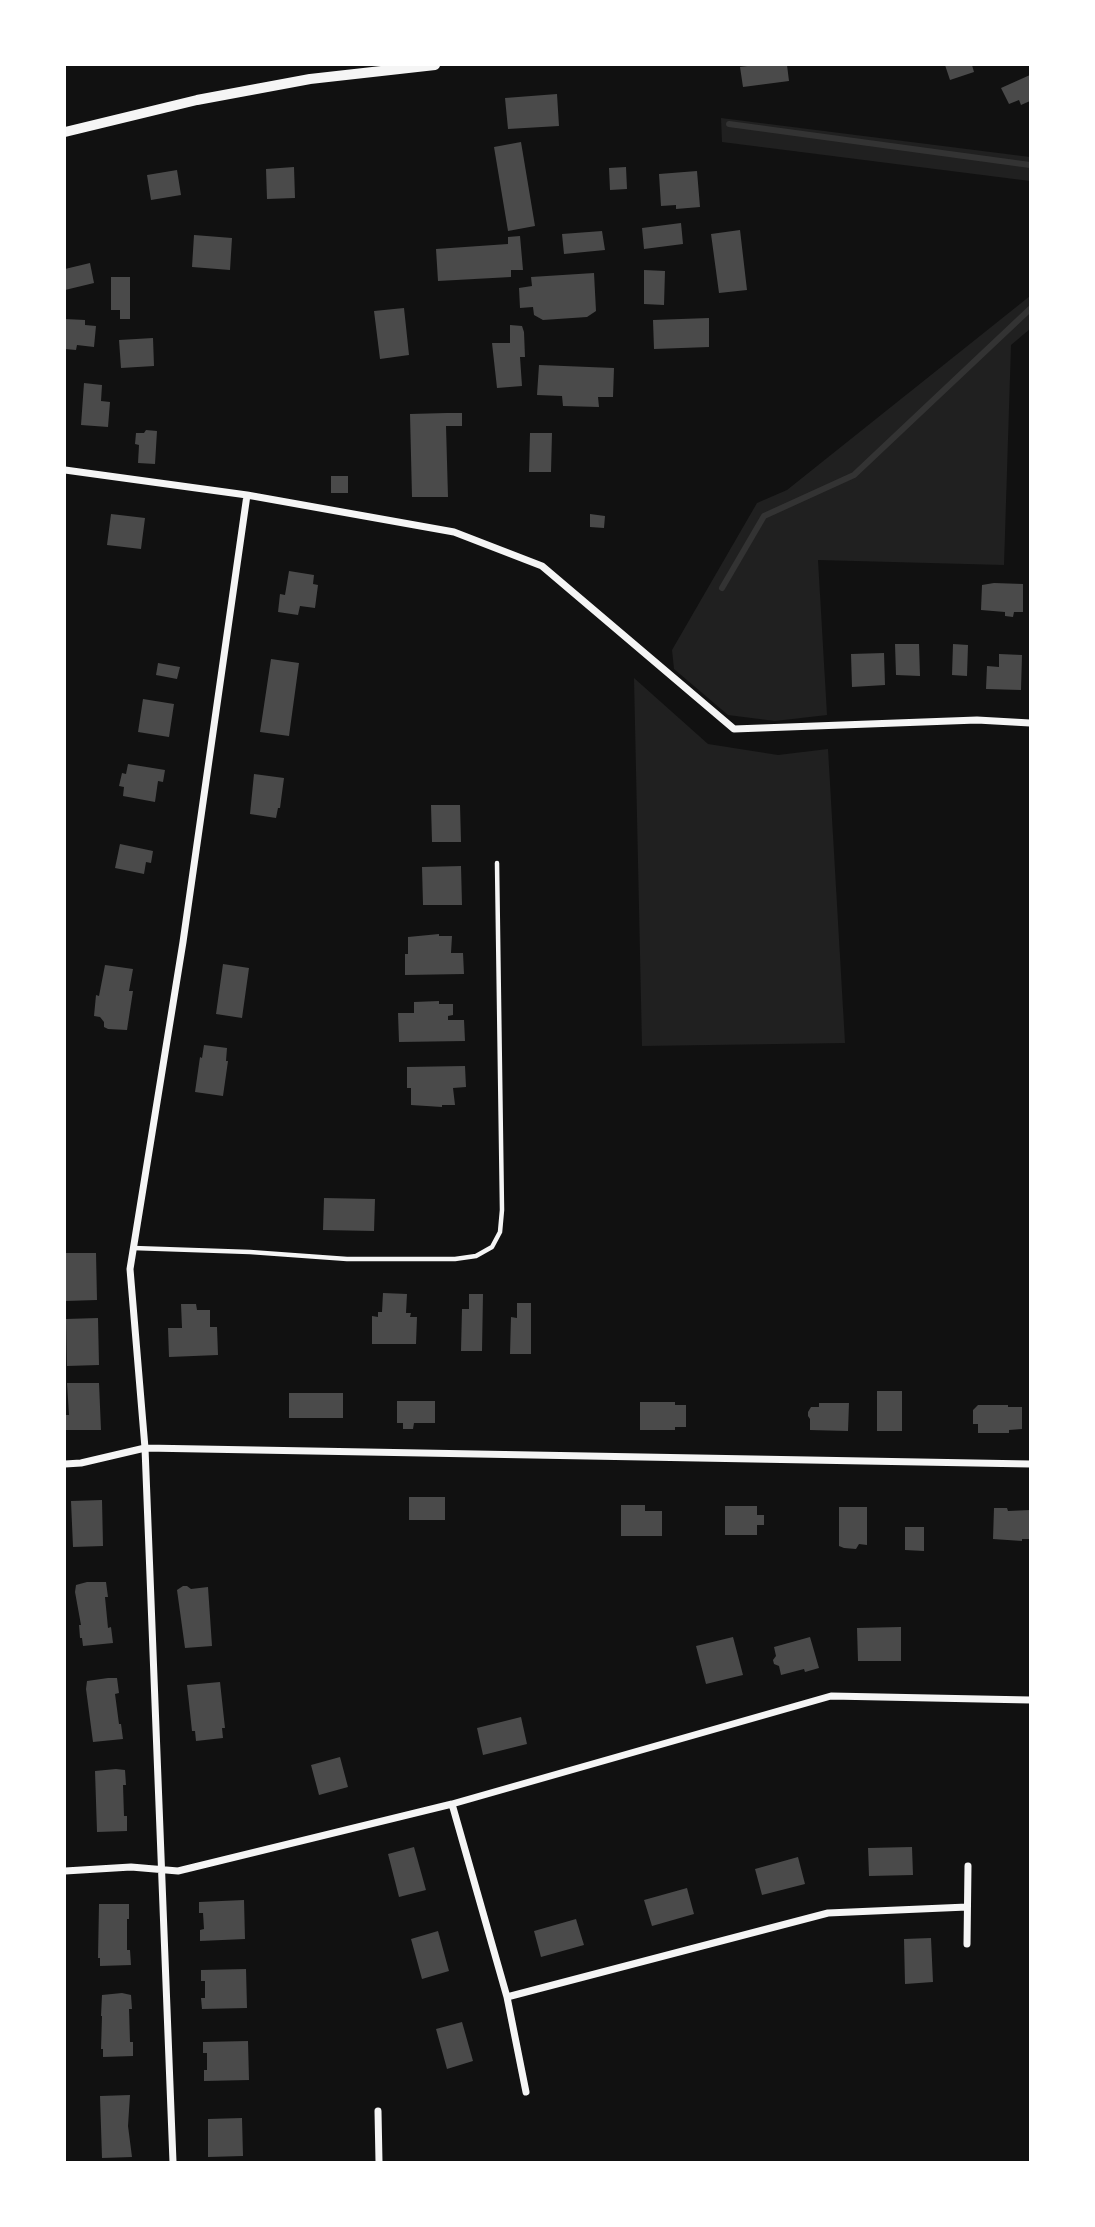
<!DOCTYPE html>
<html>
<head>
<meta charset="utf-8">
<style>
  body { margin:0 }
  #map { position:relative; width:1095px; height:2227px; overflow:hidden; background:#111; font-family:"Golos Text",sans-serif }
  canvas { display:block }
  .frame { position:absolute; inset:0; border:66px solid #fff; pointer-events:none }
</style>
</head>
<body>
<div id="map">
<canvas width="1095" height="2227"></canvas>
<div class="frame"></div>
</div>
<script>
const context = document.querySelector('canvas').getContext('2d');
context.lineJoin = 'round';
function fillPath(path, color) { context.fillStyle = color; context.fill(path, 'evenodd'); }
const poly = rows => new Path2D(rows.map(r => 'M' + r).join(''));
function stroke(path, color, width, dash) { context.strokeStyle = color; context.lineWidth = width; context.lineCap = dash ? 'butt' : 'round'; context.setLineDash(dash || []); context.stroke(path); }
fillPath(poly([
  [721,118,1030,157,1030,181,722,142],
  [1030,296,1030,329,1011,345,1004,565,818,560,827,715,775,721,728,715,674,669,672,650,757,503,787,490],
  [634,678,708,744,778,755,828,749,845,1043,642,1046]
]), '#202020');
stroke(poly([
  [729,124,1030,165],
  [722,588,764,516,854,475,1030,309]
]), '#333', 6);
fillPath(poly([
  [755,65,787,65,789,81,743,87,740,67],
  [945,65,972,65,974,72,950,80],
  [1030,75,1030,101,1021,105,1019,100,1009,104,1001,88],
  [557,94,559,126,508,129,505,98],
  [521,142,535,226,508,231,494,147],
  [294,167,295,198,267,199,266,169],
  [626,167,627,189,610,190,609,168],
  [177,170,181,195,151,200,147,175],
  [697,171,700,207,676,209,676,205,661,206,659,174],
  [681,223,683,244,644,249,642,228],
  [740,230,747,290,719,293,711,234],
  [602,231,605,250,564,254,562,234],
  [194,235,232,238,230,270,192,267],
  [520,236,523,270,511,270,511,277,438,281,436,249,508,244,508,237],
  [90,263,94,283,65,290,65,269],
  [644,270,665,271,664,305,644,304],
  [594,273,596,311,587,317,543,320,534,315,533,307,520,308,519,288,532,286,531,277],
  [111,277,130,277,130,319,120,319,120,310,111,310],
  [404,308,409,355,380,359,374,311],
  [709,318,709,347,654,349,653,320],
  [65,319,85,320,85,325,96,326,94,347,77,345,76,350,65,349],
  [510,325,522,326,524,332,525,357,520,357,522,386,497,388,492,343,510,343],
  [153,338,154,366,121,368,119,340],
  [539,365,614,368,613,397,598,397,599,407,563,406,562,396,537,395],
  [84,383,102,385,101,401,110,402,108,427,81,425],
  [447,413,462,413,462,426,446,426,448,497,412,497,410,414],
  [146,430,157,431,155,464,138,463,139,445,135,444,136,433,144,433],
  [530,433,552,433,551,472,529,472],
  [331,476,348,476,348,493,331,493],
  [111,514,145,518,141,549,107,545],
  [590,514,605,516,604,528,590,527],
  [289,571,314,575,313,584,318,585,315,608,300,606,298,615,278,612,280,594,285,595],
  [994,583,1023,584,1023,612,1014,612,1013,617,1005,616,1005,612,981,610,982,585],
  [895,644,919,644,920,676,896,675],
  [953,644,968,645,967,676,952,675],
  [884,653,885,685,852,687,851,654],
  [999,654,1022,655,1021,690,986,689,987,666,999,667],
  [271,659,299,663,289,736,260,732],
  [158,663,180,667,177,679,156,675],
  [143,699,174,704,169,737,138,732],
  [128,764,165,770,163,782,158,781,155,802,123,796,124,787,119,786,122,773,126,774],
  [254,774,284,778,280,808,278,808,276,818,250,814],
  [431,805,460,805,461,842,432,842],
  [120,844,153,851,151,863,146,862,144,874,115,868],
  [461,866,462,905,423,905,422,867],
  [439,934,439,936,452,936,451,953,463,953,464,974,405,975,405,954,408,954,408,937],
  [223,964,249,968,242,1018,216,1014],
  [105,965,133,969,129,991,133,991,127,1030,108,1029,104,1027,104,1022,100,1017,94,1016,96,995,99,996],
  [439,1001,439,1004,453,1004,453,1015,448,1016,448,1020,464,1020,465,1041,399,1042,398,1013,414,1013,414,1002],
  [204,1045,227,1048,226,1061,228,1061,223,1096,195,1092,200,1057,202,1058],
  [465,1066,466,1087,453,1088,455,1105,442,1105,442,1107,411,1105,411,1088,407,1088,407,1067],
  [324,1198,375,1199,374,1231,323,1230],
  [65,1253,96,1253,97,1300,65,1301],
  [383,1293,407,1294,406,1313,411,1313,410,1317,417,1317,416,1344,372,1344,372,1316,378,1317,378,1312,382,1312],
  [469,1294,483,1294,482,1351,461,1351,462,1309,469,1309],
  [517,1303,531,1303,531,1354,510,1354,511,1317,517,1318],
  [181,1304,196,1304,197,1310,210,1310,210,1327,217,1327,218,1355,169,1357,168,1328,182,1328],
  [98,1318,99,1365,67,1366,66,1319],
  [67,1383,99,1383,101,1430,65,1430,65,1415,69,1415],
  [877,1391,902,1391,902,1431,877,1431],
  [289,1393,343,1393,343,1418,289,1418],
  [397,1401,435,1401,435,1423,414,1423,413,1429,403,1429,403,1423,397,1423],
  [640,1402,675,1402,675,1405,686,1405,686,1427,675,1427,675,1430,640,1430],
  [819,1403,849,1403,848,1431,810,1430,810,1419,808,1416,808,1412,811,1407,819,1407],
  [978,1405,1008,1405,1008,1407,1022,1407,1022,1429,1009,1430,1009,1433,978,1433,978,1424,973,1424,973,1410],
  [409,1497,445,1497,445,1520,409,1520],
  [102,1500,103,1546,73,1547,71,1501],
  [621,1505,645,1505,645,1511,662,1511,662,1536,621,1536],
  [725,1506,757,1506,757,1515,764,1515,764,1525,757,1525,757,1535,725,1535],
  [839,1507,867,1507,867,1545,859,1544,856,1549,844,1548,839,1546],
  [994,1508,1007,1508,1008,1511,1030,1510,1030,1539,1022,1539,1022,1541,993,1539],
  [905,1527,924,1527,924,1551,905,1550],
  [87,1582,106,1582,108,1597,105,1597,108,1628,111,1627,113,1643,83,1646,82,1638,80,1638,79,1625,81,1625,75,1592,76,1585],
  [183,1586,187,1586,191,1589,208,1587,212,1646,185,1648,177,1590],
  [901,1627,901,1661,858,1661,857,1628],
  [733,1637,743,1675,706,1684,696,1646],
  [810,1637,819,1668,805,1672,804,1669,781,1675,779,1666,774,1664,773,1660,776,1656,774,1647],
  [108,1678,117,1678,119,1693,115,1694,119,1724,121,1724,123,1739,93,1742,86,1689,87,1681],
  [220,1682,225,1728,222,1728,223,1738,196,1741,195,1731,192,1731,187,1685],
  [521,1717,527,1744,483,1755,477,1728],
  [340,1757,348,1787,319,1795,311,1765],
  [116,1769,125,1770,126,1785,123,1785,124,1816,127,1816,127,1831,97,1832,95,1771],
  [414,1847,426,1890,399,1897,388,1854],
  [912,1847,913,1875,869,1876,868,1848],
  [798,1857,805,1884,762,1895,755,1869],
  [687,1888,694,1914,652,1926,644,1900],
  [244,1900,245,1939,200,1941,200,1930,204,1929,203,1913,199,1913,199,1902],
  [99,1904,129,1904,129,1919,127,1919,127,1950,130,1950,131,1965,100,1966,100,1958,98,1958],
  [576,1919,584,1945,541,1957,534,1931],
  [438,1931,449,1971,422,1979,411,1939],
  [931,1938,933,1982,905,1984,904,1939],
  [246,1969,247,2008,202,2009,201,1998,205,1998,205,1981,201,1981,201,1970],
  [122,1993,131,1995,132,2009,129,2009,130,2042,133,2042,133,2056,103,2057,103,2049,101,2049,102,2016,101,2016,102,1995],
  [462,2022,473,2061,447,2069,436,2029],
  [248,2041,249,2080,204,2081,204,2070,207,2070,207,2053,203,2053,203,2042],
  [130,2095,128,2126,132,2157,102,2158,100,2096],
  [242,2118,243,2156,208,2157,208,2119]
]), '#4a4a4a');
stroke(poly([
  [133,1248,250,1252,347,1259,455,1259,476,1256,492,1247,500,1232,502,1210,497,863]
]), '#f5f5f5', 4.5);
stroke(poly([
  [65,470,247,495,454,532,542,566,734,729,977,720,1030,723],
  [65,1464,81,1463,145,1448,1030,1464],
  [452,1804,507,1997,526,2092],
  [65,1871,131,1867,178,1871,452,1804,831,1696,1030,1700],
  [967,1944,968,1866],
  [507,1997,828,1913,967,1907],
  [378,2111,379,2162],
  [173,2162,145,1448,130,1269,183,942,247,495]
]), '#f5f5f5', 7);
stroke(poly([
  [65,132,197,100,310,79,435,65]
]), '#f5f5f5', 10);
</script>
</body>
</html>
